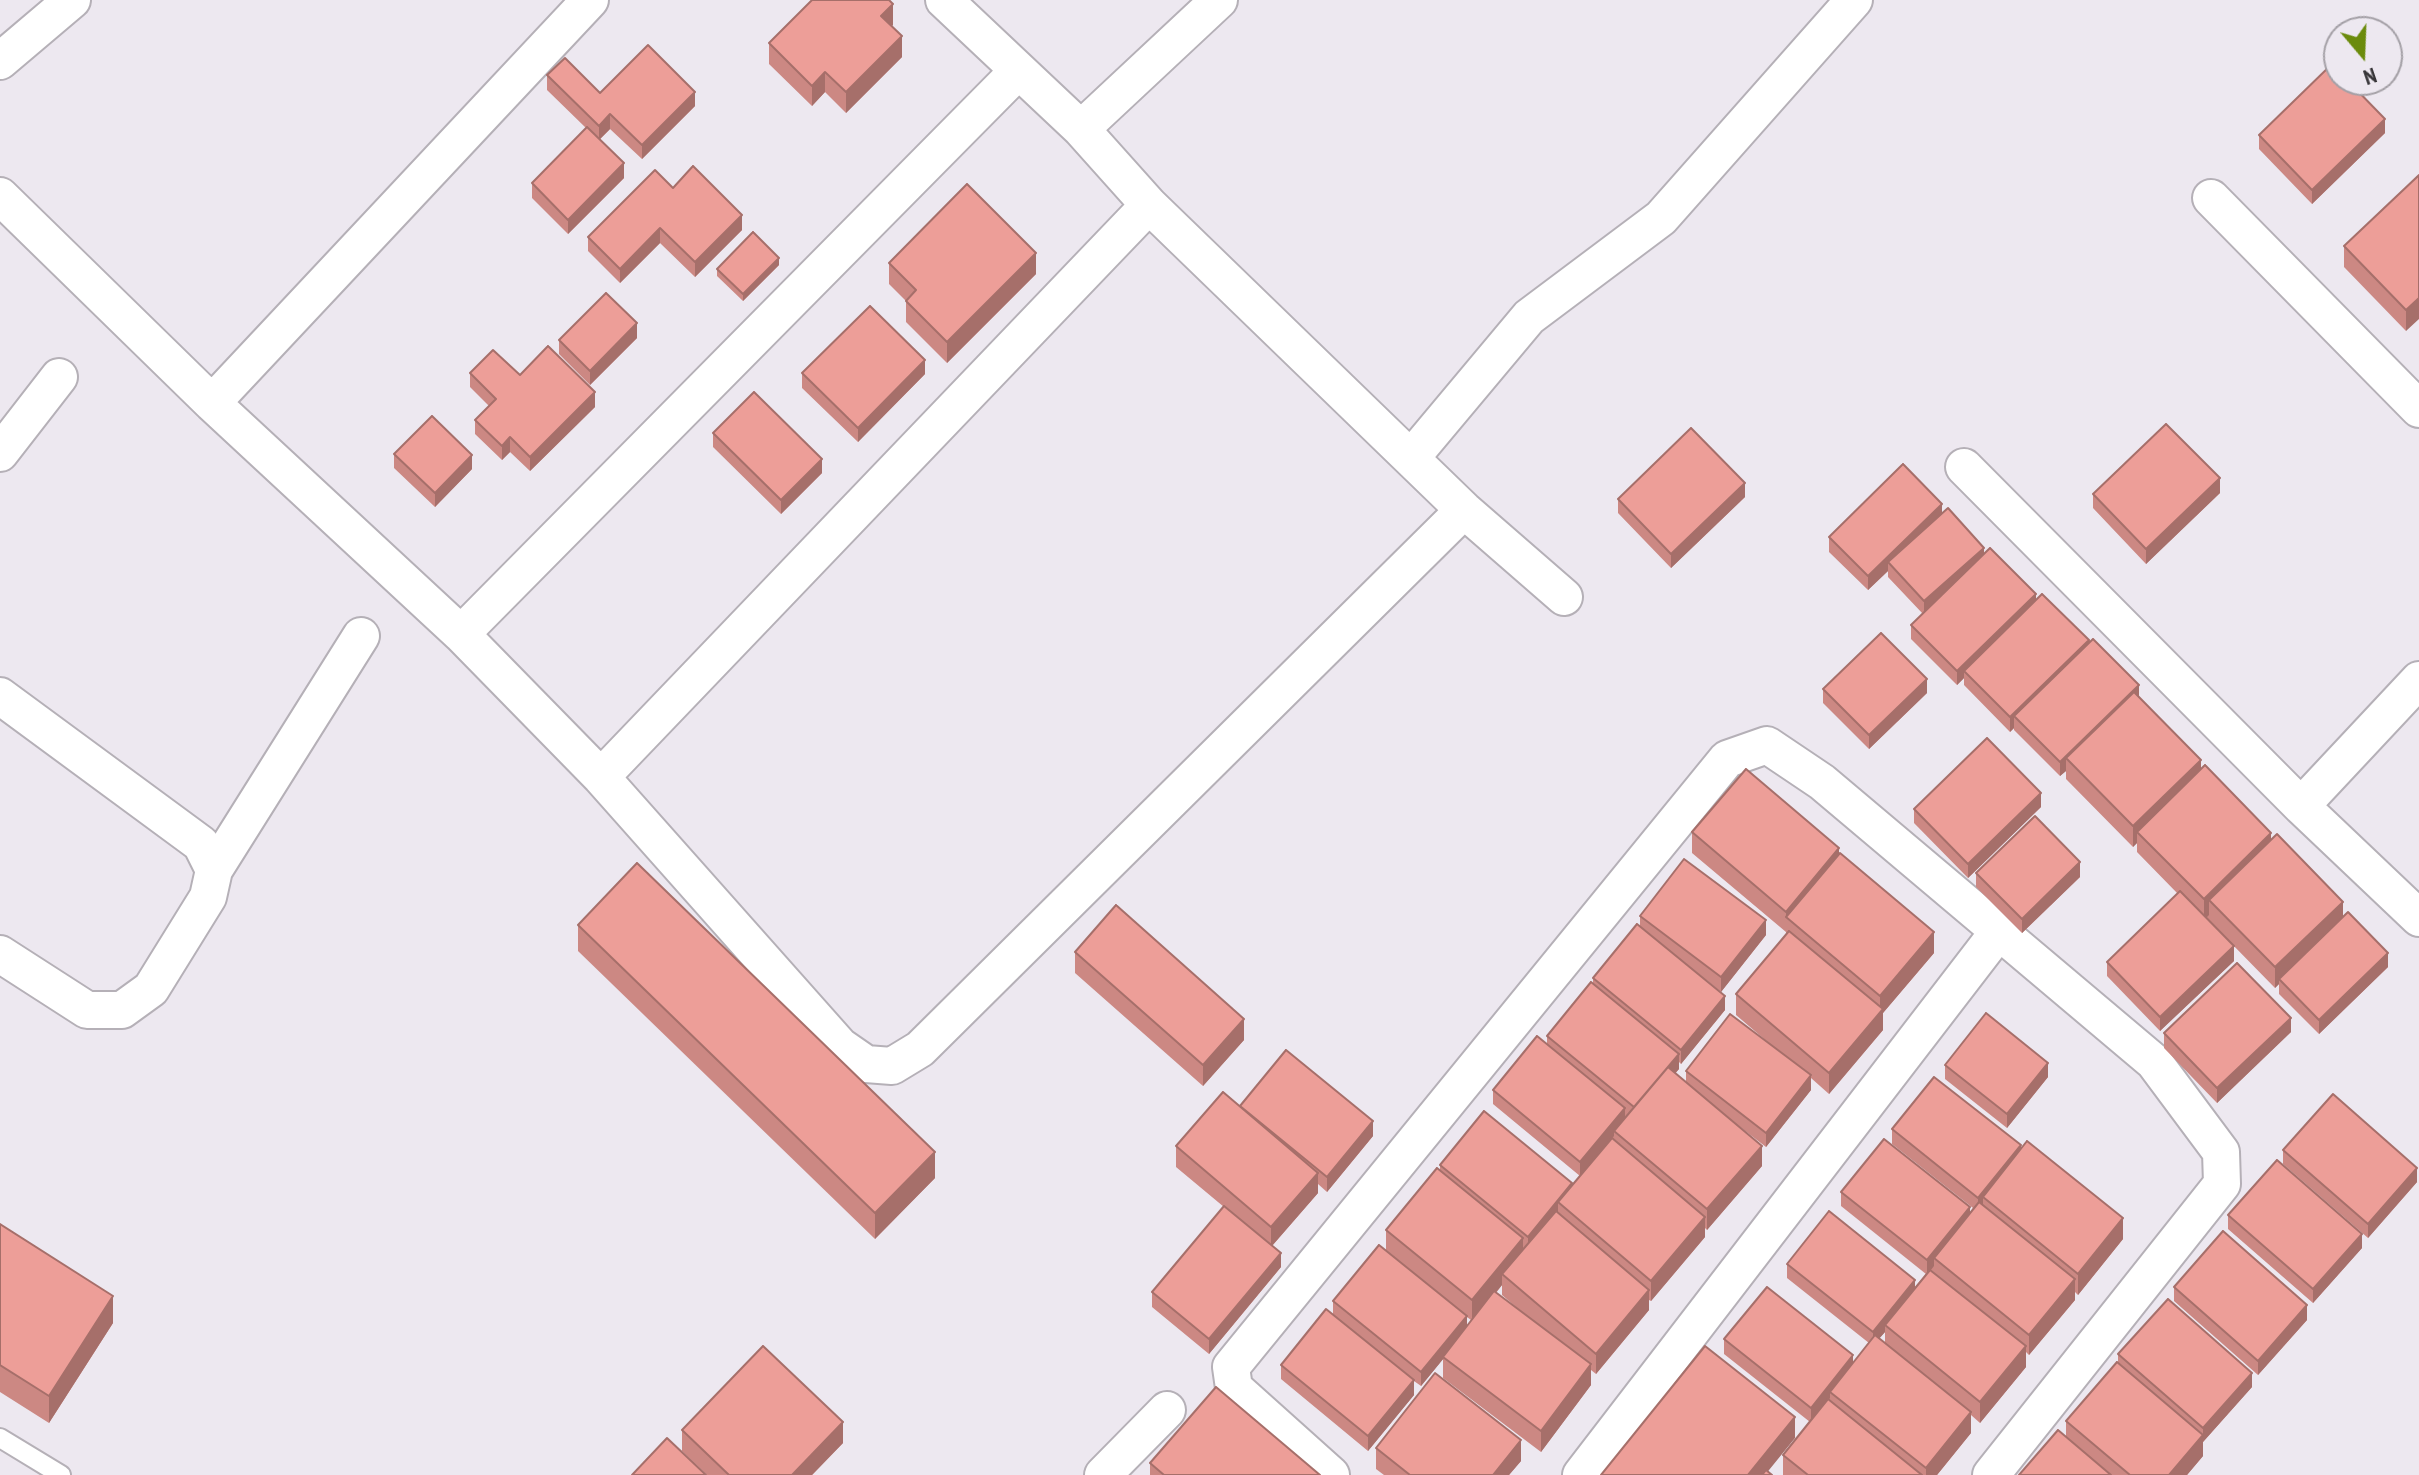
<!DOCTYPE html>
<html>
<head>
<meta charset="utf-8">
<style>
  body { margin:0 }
  #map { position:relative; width:2419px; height:1475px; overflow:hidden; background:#ede8f0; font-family:"PT Sans Narrow",sans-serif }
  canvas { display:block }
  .north { position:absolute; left:2323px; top:16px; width:80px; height:80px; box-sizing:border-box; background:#ede8f0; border:2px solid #a4a0a6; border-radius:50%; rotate:161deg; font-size:22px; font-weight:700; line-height:32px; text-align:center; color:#373538 }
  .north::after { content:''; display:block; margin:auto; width:28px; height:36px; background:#6b8b0c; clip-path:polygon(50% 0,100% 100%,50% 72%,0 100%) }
</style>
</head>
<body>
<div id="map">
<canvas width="2419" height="1475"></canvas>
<div class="north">N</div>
</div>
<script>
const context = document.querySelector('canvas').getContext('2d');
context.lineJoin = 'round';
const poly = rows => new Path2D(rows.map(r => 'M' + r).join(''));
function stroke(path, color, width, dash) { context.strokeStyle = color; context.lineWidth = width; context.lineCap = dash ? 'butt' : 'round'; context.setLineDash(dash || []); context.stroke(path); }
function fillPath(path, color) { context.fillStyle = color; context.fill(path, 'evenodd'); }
const lane = poly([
  [0,1438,61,1475]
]);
const street = poly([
  [944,0,1081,129,1149,205,1464,510,1564,597],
  [0,61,72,0],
  [1081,129,1219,0],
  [0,196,212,403,461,634,601,777,840,1046,866,1064,892,1066,920,1049,1464,510],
  [2211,198,2419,409],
  [212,403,590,0],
  [0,453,59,377],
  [1411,458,1529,317,1661,218,1854,0],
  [1964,467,2301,806,2419,918],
  [461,634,1018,71],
  [0,696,201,844,214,870,208,897,151,989,122,1010,87,1010,0,954],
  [601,777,1149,205],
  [2301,806,2419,680],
  [214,870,361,636],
  [1103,1475,1167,1410],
  [1331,1475,1234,1388,1231,1367,1727,759,1767,745,1822,782,2154,1062,2221,1152,2222,1184,1991,1475],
  [1581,1475,1999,931]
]);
stroke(lane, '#b5b0b7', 22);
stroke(street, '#b5b0b7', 40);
stroke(lane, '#fff', 18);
stroke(street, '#fff', 36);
fillPath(poly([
  [893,25,891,26,902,57,846,113,825,92,812,106,769,64,769,43],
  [547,75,600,93,695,106,642,159,610,129,600,139,624,178,568,234,532,198,532,183,586,128,547,90],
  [2385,133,2312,204,2259,149,2259,135],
  [2419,175,2406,331,2344,267,2344,246],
  [673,188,742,230,695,277,660,243,620,283,588,251,588,237],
  [889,263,1036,274,947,363,906,322,906,301,889,284],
  [779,265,743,301,717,276,717,269],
  [637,338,590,385,559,354,559,340],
  [470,373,520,375,595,407,530,471,510,452,502,460,475,434,475,420,489,406,470,387],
  [802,373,925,374,858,442,802,388],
  [713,433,822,473,781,514,713,447],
  [394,454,472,469,435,507,394,468],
  [2220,493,2146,564,2093,508,2093,494],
  [1745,497,1671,568,1618,513,1618,499],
  [1942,513,1984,554,2036,600,2089,643,2139,697,2201,769,2271,839,2388,967,2319,1034,2279,994,2279,984,2275,988,2230,942,2234,961,2160,1031,2107,976,2107,962,2178,894,2137,852,2137,843,2133,847,2066,779,2066,771,2060,776,2014,730,2014,728,2010,732,1964,685,1964,678,1957,685,1911,639,1911,625,1923,614,1888,577,1888,571,1868,590,1829,552,1829,537],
  [1823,689,1927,693,1869,749,1823,703],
  [2041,807,1968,878,1914,823,1914,809],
  [1692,832,1839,854,1934,953,1883,1013,1883,1030,1829,1094,1811,1078,1811,1090,1766,1147,1731,1120,1762,1166,1707,1230,1705,1228,1705,1237,1651,1301,1649,1300,1649,1310,1596,1374,1591,1370,1591,1385,1541,1452,1443,1378,1443,1359,1421,1386,1414,1381,1414,1395,1368,1451,1281,1379,1281,1365,1333,1314,1333,1301,1386,1250,1386,1230,1440,1171,1440,1165,1572,1185,1580,1176,1493,1104,1493,1090,1547,1044,1547,1036,1593,984,1593,978,1640,926,1640,916,1766,935,1721,992,1705,979,1725,1010,1681,1064,1679,1062,1679,1069,1675,1073,1686,1082,1686,1071,1777,1050,1736,1015,1736,994,1786,935,1786,932,1692,853],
  [1502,1285,1502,1295,1524,1314,1496,1293],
  [1467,1317,1471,1320,1467,1326],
  [1976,873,2080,877,2022,933,1976,887],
  [578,925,935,1178,875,1239,578,951],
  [1075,952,1244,1040,1203,1086,1075,973],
  [2291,1032,2217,1103,2164,1048,2164,1033],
  [1945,1065,2048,1077,2007,1128,1945,1079],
  [1240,1106,1373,1136,1327,1192,1318,1184,1318,1193,1272,1246,1281,1267,1209,1354,1152,1307,1152,1292,1224,1207,1176,1167,1176,1146],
  [1892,1129,2021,1150,2123,1239,2078,1295,2075,1292,2075,1300,2029,1355,2026,1352,2026,1367,1980,1423,1971,1415,1971,1433,1937,1475,1783,1475,1783,1455,1810,1422,1724,1354,1724,1339,1853,1363,1869,1343,1787,1278,1787,1264,1915,1287,1926,1274,1841,1206,1841,1192,1970,1213,1973,1208,1892,1144],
  [1885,1332,1885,1343,1879,1338],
  [2283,1150,2417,1182,2368,1238,2283,1164],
  [2228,1215,2362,1248,2313,1303,2228,1229],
  [0,1224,113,1323,49,1423,0,1392],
  [2174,1287,2307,1320,2258,1375,2174,1301],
  [2118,1354,2252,1387,2203,1442,2203,1456,2187,1475,2019,1475,2066,1437,2066,1421,2118,1363],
  [682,1430,843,1443,812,1475,707,1475,682,1451],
  [1376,1448,1521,1461,1509,1475,1384,1475,1376,1469],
  [1150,1463,1320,1475,1150,1475]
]), '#cc8883');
fillPath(poly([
  [893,4,893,25,881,37,881,16],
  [902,36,902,57,846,113,846,92],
  [825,72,825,92,812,106,812,86],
  [695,92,695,106,642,159,642,145],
  [610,114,610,129,599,140,599,126],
  [2385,119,2385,133,2312,204,2312,190],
  [624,163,624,178,568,234,568,220],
  [742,215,742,230,695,277,695,262],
  [660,228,660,243,620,283,620,269],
  [1036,253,1036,274,947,363,947,342],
  [779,258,779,265,743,301,743,294],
  [2419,298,2419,319,2406,331,2406,310],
  [637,323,637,338,590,385,590,371],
  [925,360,925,374,858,442,858,428],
  [595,392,595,407,530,471,530,457],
  [510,437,510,452,502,460,502,446],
  [472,455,472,469,435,507,435,493],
  [822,459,822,473,781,514,781,500],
  [2220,478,2220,493,2146,564,2146,549],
  [1745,483,1745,497,1671,568,1671,554],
  [1942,504,1942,518,1888,562,1888,571,1868,590,1868,576],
  [1984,548,1984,562,1924,616,1924,601],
  [2036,594,2036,608,1964,671,1964,678,1957,685,1957,671],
  [2089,640,2089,655,2014,716,2014,728,2010,732,2010,717],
  [1927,679,1927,693,1869,749,1869,735],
  [2139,685,2139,699,2066,758,2066,771,2060,776,2060,762],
  [2201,760,2201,780,2137,832,2137,843,2133,847,2133,826],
  [2041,793,2041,807,1968,878,1968,864],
  [2271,833,2271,854,2209,900,2209,915,2204,920,2204,899],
  [1839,848,1839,868,1786,917,1786,912],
  [2080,862,2080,877,2022,933,2022,919],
  [2343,902,2343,922,2279,979,2279,984,2275,988,2275,967],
  [1766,920,1766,935,1721,992,1721,977],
  [1934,932,1934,953,1883,1013,1883,1030,1829,1094,1829,1073,1880,1013,1880,996],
  [2234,946,2234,961,2160,1031,2160,1017],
  [2388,953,2388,967,2319,1034,2319,1020],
  [1725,996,1725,1010,1681,1064,1681,1050],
  [2291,1018,2291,1032,2217,1103,2217,1088],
  [1244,1019,1244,1040,1203,1086,1203,1065],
  [1679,1054,1679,1069,1634,1122,1634,1108],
  [2048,1063,2048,1077,2007,1128,2007,1114],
  [1811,1075,1811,1090,1766,1147,1766,1133],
  [1625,1108,1625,1123,1614,1131,1614,1136,1580,1176,1580,1162],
  [1373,1121,1373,1136,1327,1192,1327,1177],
  [2021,1145,2021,1159,1983,1197,1983,1207,1978,1212,1978,1198],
  [1762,1146,1762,1166,1707,1230,1707,1209],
  [935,1152,935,1178,875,1239,875,1213],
  [2417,1168,2417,1182,2368,1238,2368,1224],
  [1318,1173,1318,1193,1271,1247,1271,1227],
  [1572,1183,1572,1198,1558,1202,1558,1215,1528,1252,1528,1237],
  [1970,1207,1970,1221,1934,1258,1934,1266,1927,1275,1927,1260],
  [1705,1217,1705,1237,1651,1301,1651,1281],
  [2123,1218,2123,1239,2078,1295,2078,1274],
  [2362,1234,2362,1248,2313,1303,2313,1289],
  [1523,1238,1523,1259,1502,1274,1502,1285,1472,1321,1472,1300],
  [1281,1253,1281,1267,1209,1354,1209,1339],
  [2075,1279,2075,1300,2029,1355,2029,1335],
  [1915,1280,1915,1294,1885,1325,1885,1332,1873,1346,1873,1332],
  [1649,1290,1649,1310,1596,1374,1596,1354],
  [113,1296,113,1323,49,1423,49,1396],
  [2307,1305,2307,1320,2258,1375,2258,1361],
  [1467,1316,1467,1330,1421,1386,1421,1372],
  [2026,1346,2026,1367,1980,1423,1980,1402],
  [1853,1355,1853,1369,1830,1392,1830,1398,1811,1422,1811,1408],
  [1591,1364,1591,1385,1541,1452,1541,1431],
  [2252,1373,2252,1387,2203,1442,2203,1428],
  [1414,1380,1414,1395,1368,1451,1368,1436],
  [1971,1412,1971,1433,1937,1475,1926,1475,1926,1468],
  [1795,1417,1795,1438,1765,1475,1748,1475],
  [843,1422,843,1443,812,1475,792,1475],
  [2203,1435,2203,1456,2187,1475,2169,1475],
  [1521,1440,1521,1461,1509,1475,1493,1475]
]), '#a66f6a');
const building = poly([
  [812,0,889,0,893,4,881,16,902,36,846,92,825,72,812,86,769,43,812,0],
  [648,45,695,92,642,145,610,114,599,126,547,75,565,58,600,93,648,45],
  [2332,64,2339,71,2339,80,2347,80,2385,119,2312,190,2259,135,2332,64],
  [587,127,624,163,568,220,532,183,587,127],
  [693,166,742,215,695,262,660,228,620,269,588,237,655,170,673,188,693,166],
  [2419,175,2419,298,2406,310,2344,246,2419,175],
  [967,184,1036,253,947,342,906,301,916,290,889,263,967,184],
  [753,232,779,258,743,294,717,269,753,232],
  [606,293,637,323,590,371,559,340,606,293],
  [870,306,925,360,858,428,802,373,870,306],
  [548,346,595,392,530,457,510,437,502,446,475,420,496,399,470,373,493,350,520,375,548,346],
  [754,392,822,459,781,500,713,433,754,392],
  [432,416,472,455,435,493,394,454,432,416],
  [2166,424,2220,478,2146,549,2093,494,2166,424],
  [1691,428,1745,483,1671,554,1618,499,1691,428],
  [1903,464,1942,504,1868,576,1829,537,1903,464],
  [1948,508,1984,548,1924,601,1888,562,1948,508],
  [1990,548,2036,594,1957,671,1911,625,1990,548],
  [2042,594,2089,640,2010,717,1964,671,2042,594],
  [1881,633,1927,679,1869,735,1823,689,1881,633],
  [2093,639,2139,685,2060,762,2014,716,2093,639],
  [2134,692,2201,760,2133,826,2066,758,2134,692],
  [1987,738,2041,793,1968,864,1914,809,1987,738],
  [2205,765,2271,833,2204,899,2137,832,2205,765],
  [1746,769,1839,848,1786,912,1692,832,1746,769],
  [2035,816,2080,862,2022,919,1976,873,2035,816],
  [2277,834,2343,902,2275,967,2209,900,2277,834],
  [1840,853,1934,932,1880,996,1786,917,1840,853],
  [1684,859,1766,920,1721,977,1640,916,1684,859],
  [637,863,935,1152,875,1213,578,925,637,863],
  [2180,891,2234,946,2160,1017,2107,962,2180,891],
  [1116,905,1244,1019,1203,1065,1075,952,1116,905],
  [2348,912,2388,953,2319,1020,2279,979,2348,912],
  [1637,924,1725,996,1681,1050,1593,978,1637,924],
  [1789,931,1883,1009,1829,1073,1736,994,1789,931],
  [2237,963,2291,1018,2217,1088,2164,1033,2237,963],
  [1591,982,1679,1054,1634,1107,1547,1036,1591,982],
  [1986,1013,2048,1063,2007,1114,1945,1065,1986,1013],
  [1730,1014,1811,1075,1766,1133,1686,1071,1730,1014],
  [1537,1036,1625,1108,1580,1162,1493,1090,1537,1036],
  [1286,1050,1373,1121,1327,1177,1240,1106,1286,1050],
  [1668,1067,1762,1146,1707,1209,1614,1131,1668,1067],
  [1934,1077,2021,1145,1978,1198,1892,1129,1934,1077],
  [1223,1092,1318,1173,1271,1227,1176,1146,1223,1092],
  [2333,1094,2417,1168,2368,1224,2283,1150,2333,1094],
  [1484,1111,1572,1183,1528,1237,1440,1165,1484,1111],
  [1612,1138,1705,1217,1651,1281,1558,1202,1612,1138],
  [1884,1139,1970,1207,1927,1260,1841,1192,1884,1139],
  [2027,1141,2123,1218,2078,1274,1983,1197,2027,1141],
  [2277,1160,2362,1234,2313,1289,2228,1215,2277,1160],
  [1437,1168,1523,1238,1472,1300,1386,1230,1437,1168],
  [1979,1202,2075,1279,2029,1335,1934,1258,1979,1202],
  [1224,1206,1281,1253,1209,1339,1152,1292,1224,1206],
  [1556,1211,1649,1290,1596,1354,1502,1274,1556,1211],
  [1829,1211,1915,1280,1873,1332,1787,1264,1829,1211],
  [0,1224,113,1296,49,1396,0,1365,0,1224],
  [2223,1231,2307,1305,2258,1361,2174,1287,2223,1231],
  [1379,1245,1467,1316,1421,1372,1333,1301,1379,1245],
  [1930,1270,2026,1346,1980,1402,1885,1325,1930,1270],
  [1767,1287,1853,1355,1811,1408,1724,1339,1767,1287],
  [1494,1291,1591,1364,1541,1431,1443,1357,1494,1291],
  [2168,1299,2252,1373,2203,1428,2118,1354,2168,1299],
  [1326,1309,1414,1380,1368,1436,1281,1365,1326,1309],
  [1875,1335,1971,1412,1926,1468,1830,1392,1875,1335],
  [763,1346,843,1422,792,1475,729,1475,682,1430,763,1346],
  [1705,1346,1795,1417,1748,1475,1601,1475,1705,1346],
  [2117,1362,2203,1435,2169,1475,2130,1475,2066,1421,2117,1362],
  [1435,1373,1521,1440,1493,1475,1410,1475,1376,1448,1435,1373],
  [1216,1387,1320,1475,1164,1475,1150,1463,1216,1387],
  [1828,1399,1922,1475,1808,1475,1783,1455,1828,1399],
  [2058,1430,2111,1475,2019,1475,2058,1430],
  [667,1438,706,1475,632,1475,667,1438],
  [1766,1470,1772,1475,1762,1475,1766,1470]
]);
fillPath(building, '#ed9e98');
stroke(building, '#a66f6a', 2);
</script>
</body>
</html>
